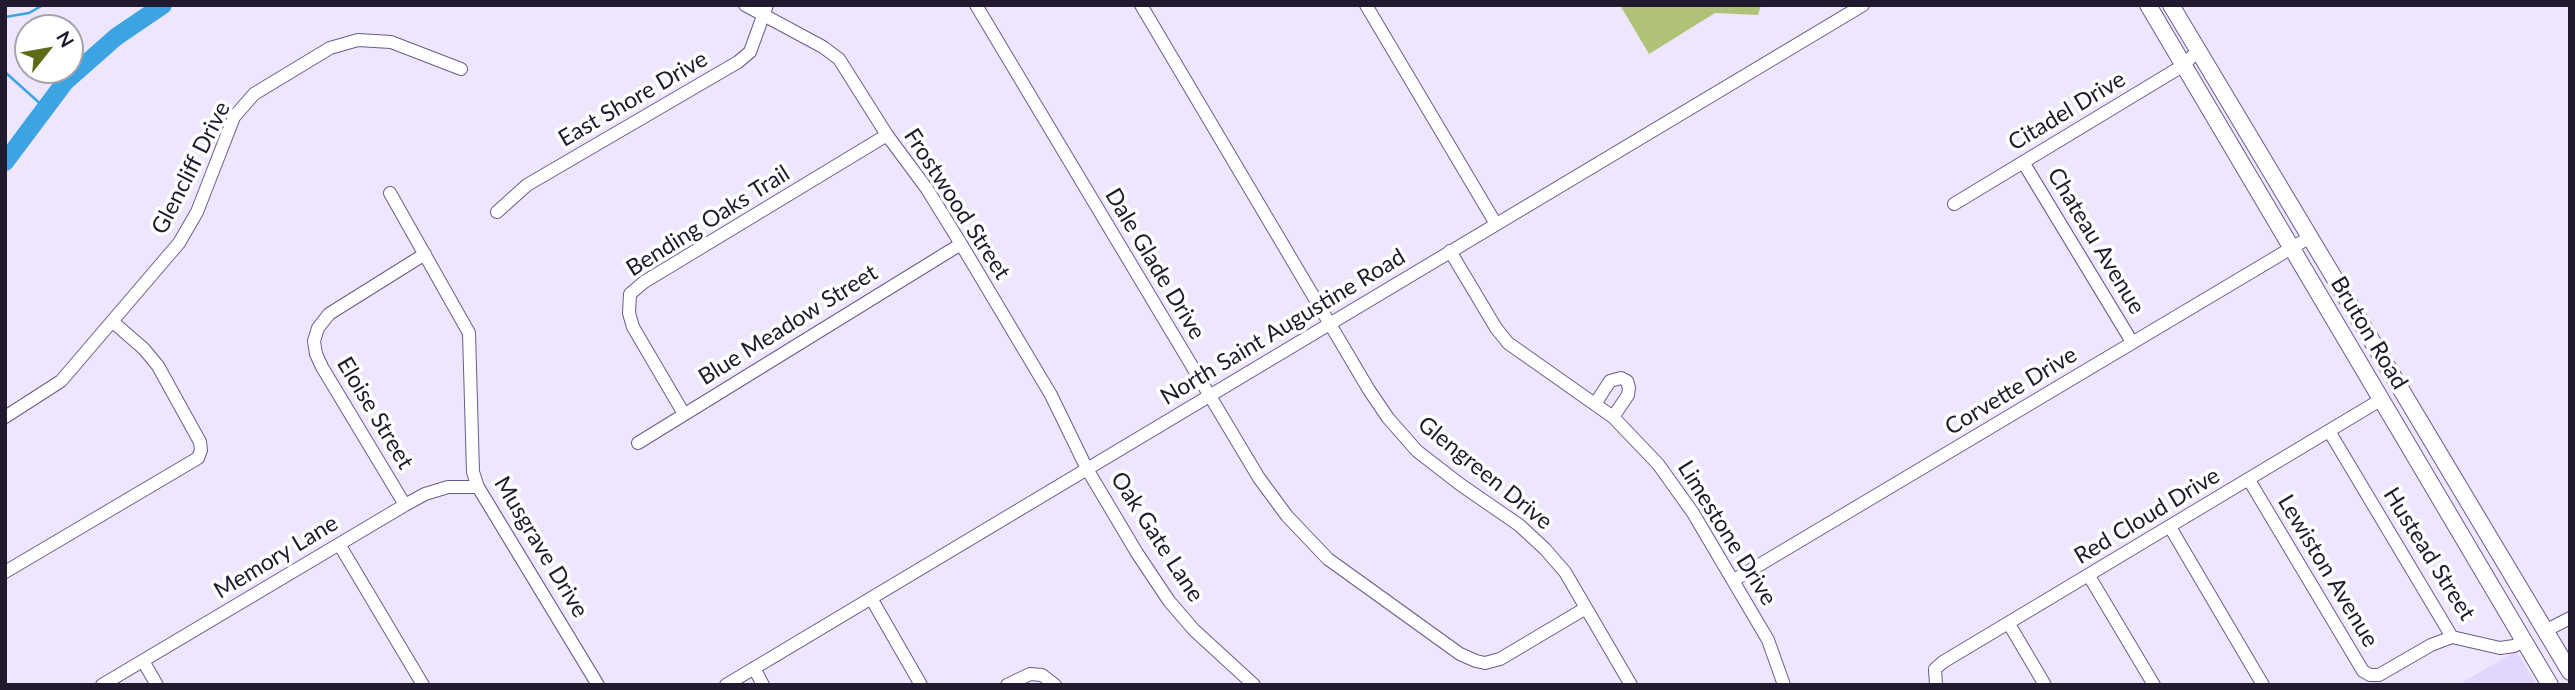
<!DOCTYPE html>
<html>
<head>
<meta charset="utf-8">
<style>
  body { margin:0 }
  #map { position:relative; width:2575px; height:690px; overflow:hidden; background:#ede6fd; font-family:Lato,sans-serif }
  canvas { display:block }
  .frame { position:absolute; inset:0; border:7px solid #211a2e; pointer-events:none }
  .north { position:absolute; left:14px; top:14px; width:70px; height:70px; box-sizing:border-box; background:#fff; border:2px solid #a6a3ab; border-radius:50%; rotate:59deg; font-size:19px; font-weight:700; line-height:28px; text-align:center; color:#211a2e }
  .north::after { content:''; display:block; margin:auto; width:24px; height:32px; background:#5c6b15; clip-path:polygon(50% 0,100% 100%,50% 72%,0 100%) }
</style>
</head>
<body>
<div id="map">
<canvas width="2575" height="690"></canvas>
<div class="frame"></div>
<div class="north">N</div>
</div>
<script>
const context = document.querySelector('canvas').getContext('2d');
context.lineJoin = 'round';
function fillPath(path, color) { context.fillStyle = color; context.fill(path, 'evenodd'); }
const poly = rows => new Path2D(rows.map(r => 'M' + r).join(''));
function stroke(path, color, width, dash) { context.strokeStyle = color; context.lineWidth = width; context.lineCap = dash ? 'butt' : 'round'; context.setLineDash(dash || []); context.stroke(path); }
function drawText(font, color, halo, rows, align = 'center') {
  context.font = font + ' Lato,sans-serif'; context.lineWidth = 7; context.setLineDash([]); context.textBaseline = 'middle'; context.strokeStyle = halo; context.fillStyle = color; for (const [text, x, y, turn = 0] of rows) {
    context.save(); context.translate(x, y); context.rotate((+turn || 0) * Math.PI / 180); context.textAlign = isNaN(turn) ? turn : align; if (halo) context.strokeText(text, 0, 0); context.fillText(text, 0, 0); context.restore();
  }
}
fillPath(poly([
  [2516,651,2537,685,2458,685]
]), '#e2d6fd');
fillPath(poly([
  [1620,5,1761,5,1758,15,1715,13,1649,54]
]), '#b0c178');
stroke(poly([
  [5,17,29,13,43,5],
  [5,72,45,108]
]), '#3ca4e2', 2.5);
stroke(poly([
  [5,162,65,82,116,37,163,5]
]), '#3ca4e2', 18);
const minor = poly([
  [745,5,823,47,839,59,887,135,927,189,961,244,1051,395,1087,469,1137,553,1169,601,1194,630,1254,685],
  [976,5,1259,478,1287,516,1328,559,1460,654,1476,661,1485,663,1500,659,1586,608],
  [1141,5,1369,390,1388,418,1417,451,1461,485,1519,525,1545,549,1565,572,1631,685],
  [1366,5,1496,224],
  [2023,162,2132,342],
  [390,193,469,333,473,472,478,487,598,685],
  [1954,204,2184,65,2198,50],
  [497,212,527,185,738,62,750,52,767,5],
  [1450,251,1496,328,1508,343,1613,417,1658,464,1693,513,1768,640,1784,685],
  [1595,404,1610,381,1621,378,1627,381,1629,388,1628,395,1613,417],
  [684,414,633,327,629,313,630,294,644,282,887,135],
  [5,417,61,381,179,243,197,212,234,117,254,94,330,48,358,40,391,42,461,69],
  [2329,431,2452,637],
  [638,443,961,244],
  [2249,480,2363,671,2370,675,2379,675,2431,645,2452,637,2500,648,2514,646,2525,640],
  [405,505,322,367,316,354,314,341,318,328,329,314,425,254],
  [2170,527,2263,685],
  [339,544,423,685],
  [5,572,198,458,201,450,200,442,158,366,144,349,113,322],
  [2089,576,2154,685],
  [1734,580,2310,237],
  [871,598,921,685],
  [2009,624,2045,685],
  [2545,631,2570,618],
  [143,661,157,685],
  [754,668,763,685],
  [102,685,405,505,425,494,448,487,478,487],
  [726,685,1863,5],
  [1007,685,1030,674,1042,675,1055,685],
  [1936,685,1935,669,1943,662,2382,399]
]);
const major = poly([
  [2148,5,2550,685],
  [2171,5,2570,672]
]);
stroke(minor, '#6c5b8d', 14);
stroke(major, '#6c5b8d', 18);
stroke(minor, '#fff', 12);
stroke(major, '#fff', 16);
drawText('23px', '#211a2e', '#fff', [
  ["East Shore Drive",633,99,-30],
  ["Citadel Drive",2067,111,-31],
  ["Glencliff Drive",191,168,-63],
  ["Frostwood Street",957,204,57],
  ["Bending Oaks Trail",708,221,-32],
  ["Chateau Avenue",2096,241,59],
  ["Dale Glade Drive",1155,264,59],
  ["Blue Meadow Street",788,325,-32],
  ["North Saint Augustine Road",1283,327,-31],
  ["Bruton Road",2369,333,59],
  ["Corvette Drive",2011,391,-31],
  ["Eloise Street",375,413,59],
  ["Glengreen Drive",1485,473,39],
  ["Red Cloud Drive",2147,516,-31],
  ["Limestone Drive",1727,533,58],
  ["Oak Gate Lane",1157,537,57],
  ["Musgrave Drive",541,547,59],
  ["Hustead Street",2429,554,58],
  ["Memory Lane",276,557,-31],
  ["Lewiston Avenue",2328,571,59]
]);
</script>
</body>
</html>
